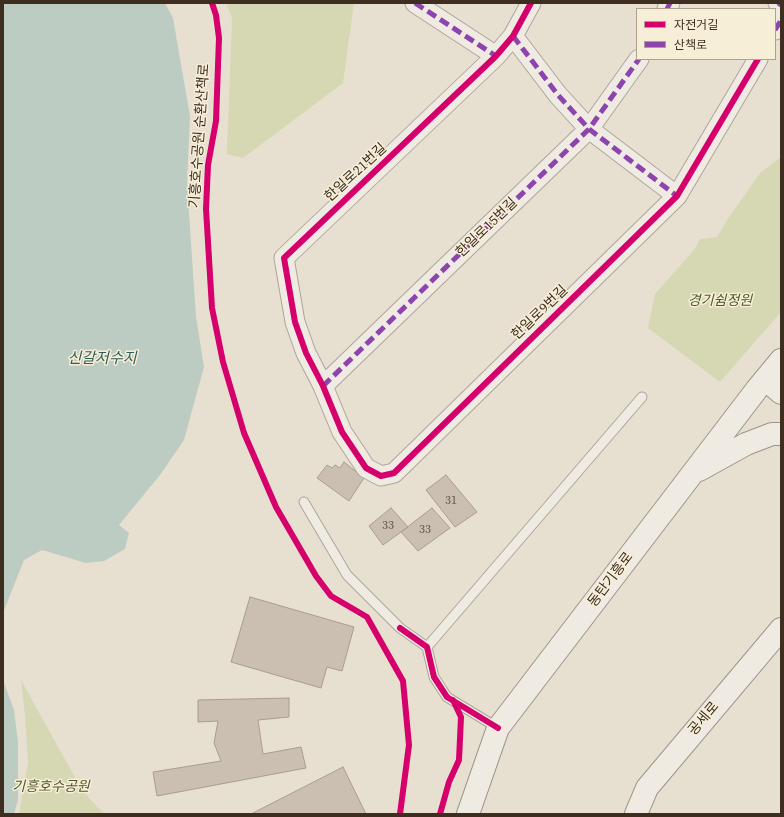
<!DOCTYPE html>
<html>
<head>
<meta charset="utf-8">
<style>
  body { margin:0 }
  #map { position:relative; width:784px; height:817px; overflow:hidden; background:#e7e0d1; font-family:"Source Serif 4","Noto Sans KR",serif }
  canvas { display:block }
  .frame { position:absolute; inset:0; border:4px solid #3d2e20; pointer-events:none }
  .legend { position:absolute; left:636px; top:8px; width:140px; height:52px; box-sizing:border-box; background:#f7eed8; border:1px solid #ada18e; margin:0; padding:5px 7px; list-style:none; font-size:12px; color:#3d2e20 }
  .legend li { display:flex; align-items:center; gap:8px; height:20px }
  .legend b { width:20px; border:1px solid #ada18e }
</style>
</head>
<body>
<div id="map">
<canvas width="784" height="817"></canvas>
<div class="frame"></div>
<ul class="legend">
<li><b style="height:5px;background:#d6006c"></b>자전거길</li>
<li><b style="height:5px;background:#8e44ad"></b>산책로</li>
</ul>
</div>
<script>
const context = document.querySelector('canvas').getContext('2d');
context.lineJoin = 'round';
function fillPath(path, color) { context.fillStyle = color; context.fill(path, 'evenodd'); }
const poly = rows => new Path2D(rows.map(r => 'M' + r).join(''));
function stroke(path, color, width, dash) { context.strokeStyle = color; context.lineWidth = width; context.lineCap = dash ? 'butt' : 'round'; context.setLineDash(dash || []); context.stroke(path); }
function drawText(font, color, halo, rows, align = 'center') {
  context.font = font + ' "Source Serif 4","Noto Sans KR",serif'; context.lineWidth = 3; context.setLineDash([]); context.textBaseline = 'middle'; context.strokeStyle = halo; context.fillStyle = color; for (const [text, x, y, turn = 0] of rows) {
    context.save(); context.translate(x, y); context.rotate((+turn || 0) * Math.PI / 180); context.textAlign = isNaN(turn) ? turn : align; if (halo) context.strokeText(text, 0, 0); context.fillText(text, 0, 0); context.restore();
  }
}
fillPath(poly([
  [226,3,354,3,343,83,243,158,227,154,232,18],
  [781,157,781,312,720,382,648,328,655,294,694,250,700,239,717,237,727,220,760,173],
  [21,680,82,790,104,814,19,814,28,763,25,716]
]), '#d6d7b3');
fillPath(poly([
  [3,3,165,3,173,18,190,116,187,183,196,317,204,367,184,440,160,475,119,525,129,533,125,549,104,561,86,563,42,550,24,560,3,613],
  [3,680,14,710,18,742,18,800,14,814,3,814]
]), '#bcccc2');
const building = poly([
  [344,462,364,478,349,501,317,478,327,465,332,468,335,465,340,468,344,462],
  [446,475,477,512,455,527,426,490,446,475],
  [391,508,408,527,383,545,369,526,391,508],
  [432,508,450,528,418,551,401,532,432,508],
  [250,597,354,627,342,671,327,667,321,688,231,662,250,597],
  [289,698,289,717,258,720,263,754,301,747,306,768,157,796,153,772,221,761,214,743,218,721,198,722,198,700,289,698],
  [343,767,366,814,251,814,343,767]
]);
fillPath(building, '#cbbfb2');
stroke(building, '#a89c90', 1);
const lane = poly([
  [304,502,347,575,400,628,427,647,434,677,447,697,498,728],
  [427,647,642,397]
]);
const street = poly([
  [415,3,496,56],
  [531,3,513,36,496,56,284,258,295,322,306,353,323,386,342,432,366,468,381,476,394,473,677,196,758,59],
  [778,3,781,5],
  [667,9,670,3],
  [775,30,781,20],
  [513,36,558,95,589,129,677,196],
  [323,386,589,129,639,59]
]);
const secondary = poly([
  [765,379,781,393],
  [699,470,746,444,772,434,781,434],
  [468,814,498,728,757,389,781,360],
  [636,814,647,788,781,629]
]);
stroke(lane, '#ada599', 11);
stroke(street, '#ada599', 21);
stroke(secondary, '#9c958a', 24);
stroke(lane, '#efebe3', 9);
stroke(street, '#efebe3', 19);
stroke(secondary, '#efebe3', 22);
stroke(poly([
  [415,3,496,56],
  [778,3,781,5],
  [667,9,670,3],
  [775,30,781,20],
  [513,36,558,95,589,129,677,196],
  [323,386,589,129,639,59]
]), '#8e44ad', 5, [10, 5]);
stroke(poly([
  [212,3,216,15,219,38,216,121,208,165,206,209,212,308,223,362,244,433,276,507,316,576,331,596,367,617,403,681,409,745,400,814],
  [531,3,513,36,496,56,284,258,295,322,306,353,323,386,342,432,366,468,381,476,394,473,677,196,758,59],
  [400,628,427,647,434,677,447,697,498,728],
  [440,814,449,782,459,760,461,717,453,700]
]), '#d6006c', 6);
drawText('12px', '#605244', null, [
  ["31",451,501],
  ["33",388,526],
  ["33",425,530]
]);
drawText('14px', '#3d2e20', '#f7eed8', [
  ["기흥호수공원 순환산책로",200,136,-86],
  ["한일로21번길",356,173,-43],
  ["한일로15번길",487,228,-44],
  ["한일로9번길",540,313,-44],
  ["동탄기흥로",611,580,-53],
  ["공세로",704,719,-50]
]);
drawText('italic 14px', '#4d5a26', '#f7eed8', [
  ["경기쉼정원",720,301],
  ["기흥호수공원",51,787]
]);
drawText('italic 15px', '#2f5d5a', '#f7eed8', [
  ["신갈저수지",102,359]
]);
</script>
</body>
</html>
